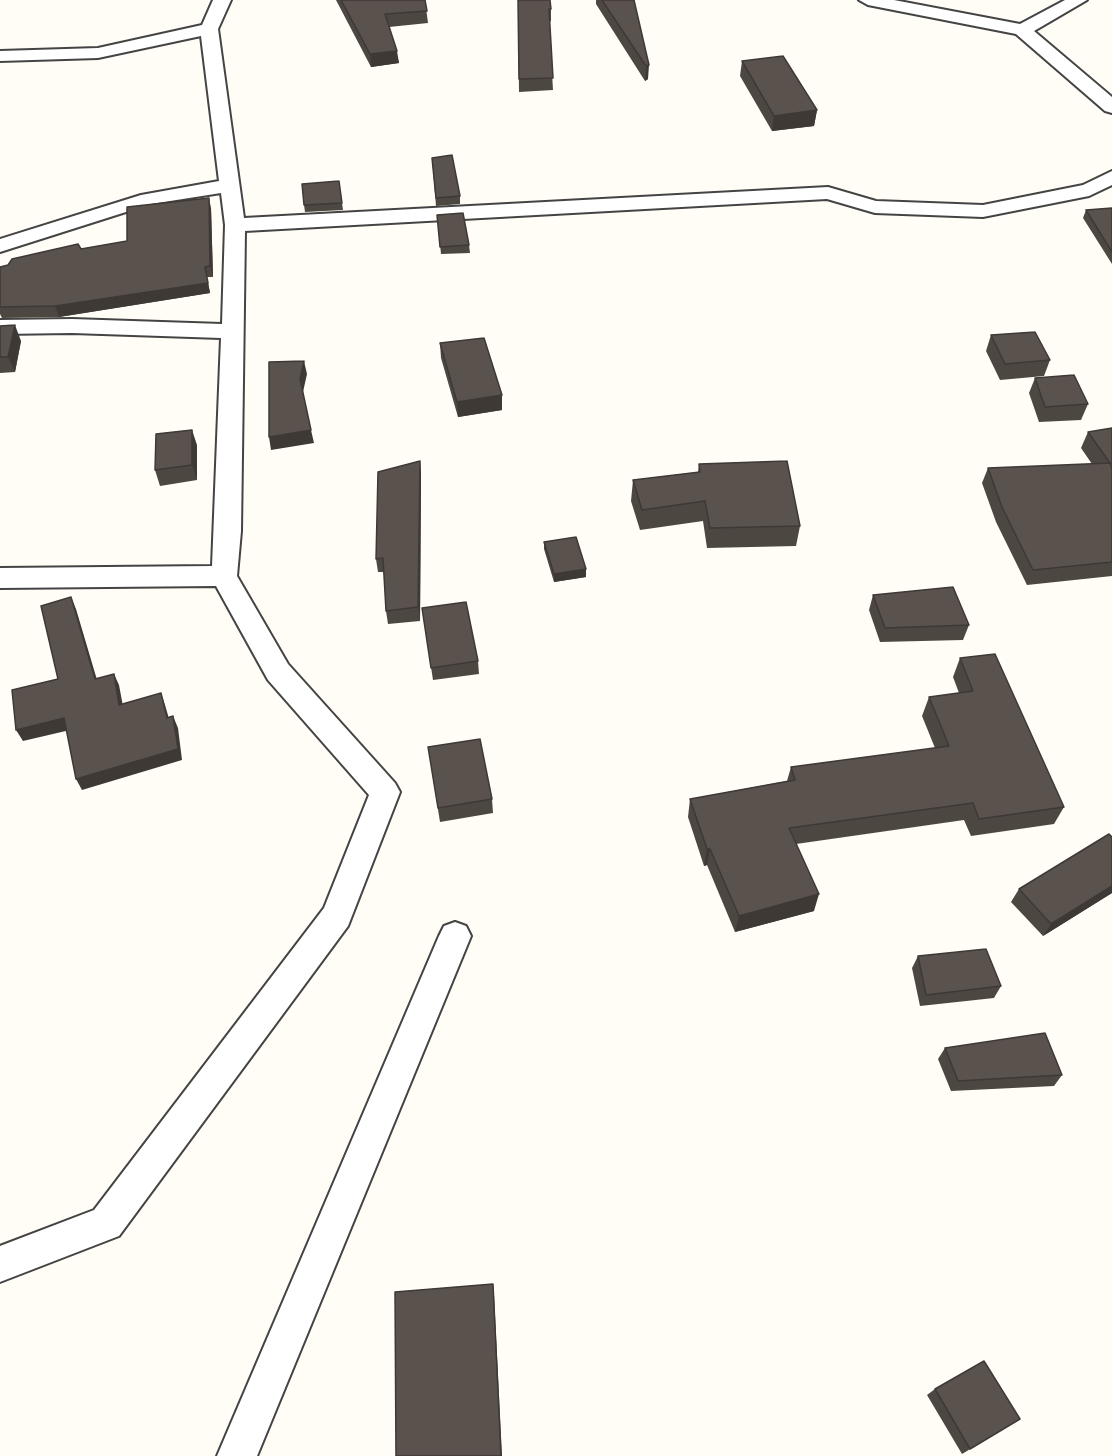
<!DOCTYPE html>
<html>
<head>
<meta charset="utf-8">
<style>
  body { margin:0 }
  canvas { display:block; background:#fffdf5 }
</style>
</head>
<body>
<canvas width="1112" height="1456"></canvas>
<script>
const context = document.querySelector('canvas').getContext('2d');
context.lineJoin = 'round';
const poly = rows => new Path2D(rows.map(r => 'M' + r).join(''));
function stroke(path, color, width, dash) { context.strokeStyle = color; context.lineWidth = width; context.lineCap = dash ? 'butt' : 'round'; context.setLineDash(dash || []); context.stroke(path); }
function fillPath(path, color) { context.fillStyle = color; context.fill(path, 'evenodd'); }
const minor = poly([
  [213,0,231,0,218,29,244,218,828,187,876,201,983,205,1083,185,1112,171,1112,185,1089,196,983,217,875,213,827,199,245,231,241,531,237,576,288,664,395,783,400,792,348,926,119,1236,0,1282,0,1246,94,1210,324,908,369,795,268,680,216,586,0,588,0,568,212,566,221,338,72,333,0,334,0,320,72,319,222,324,225,225,221,193,151,204,0,252,0,239,141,195,219,181,201,36,98,58,0,61,0,51,98,48,202,25,213,0],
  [859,0,894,0,1020,24,1065,0,1087,0,1034,31,1112,97,1112,113,1105,111,1016,34,868,5,859,0],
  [455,922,466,926,471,936,257,1456,217,1456,439,936,444,926,455,922]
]);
stroke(minor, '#444', 4);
fillPath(minor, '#fff');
fillPath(poly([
  [336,0,425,0,428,23,389,27,399,63,371,67],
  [518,0,551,9,551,21,549,21,553,90,519,92],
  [596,0,634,0,648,79,645,81,596,4],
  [742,61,817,110,814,126,772,131,740,76],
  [432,158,460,196,460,204,436,206],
  [339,181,343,210,305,212,304,205],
  [211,208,213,277,207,277,210,293,59,317,2,318,0,314,0,267,81,249,127,241],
  [1112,208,1112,264,1083,218,1086,210],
  [437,215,469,245,470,253,441,254],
  [0,326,21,341,15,372,0,373],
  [991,335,1050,360,1044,376,1000,380,986,351],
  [440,343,502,395,502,410,458,417,441,358],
  [1035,378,1088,404,1081,420,1039,422,1029,393],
  [1112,428,1112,576,1027,585,996,522,982,483,988,468,1092,464,1081,448,1088,432],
  [197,445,197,480,160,486,155,470],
  [420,461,421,475,420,621,388,624,386,611,384,572,378,572,376,559],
  [699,464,800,526,796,546,707,548,703,521,640,530,631,501,633,480,698,472],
  [544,542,586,577,554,582,544,549],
  [873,595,969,625,963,640,880,642,869,610],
  [422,608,478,661,479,674,433,680],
  [960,658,1064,807,1054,824,971,836,964,820,796,844,814,911,735,932,707,865,704,866,688,817,690,799,787,781,791,767,935,748,922,716,929,697,959,693,953,677],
  [428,747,492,799,493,813,440,822],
  [1112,837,1112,893,1043,936,1011,902,1019,889],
  [918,956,1001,986,994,998,920,1006,912,968],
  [945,1048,1062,1075,1054,1086,951,1091,938,1059],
  [935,1389,1020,1419,962,1454,927,1395]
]), '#4d4742');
fillPath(poly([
  [397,51,399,63,371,67,370,54],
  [649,65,648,79,645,81,646,66],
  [817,110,814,126,772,131,774,116],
  [209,198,211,208,213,277,210,266],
  [205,267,210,293,59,317,55,306],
  [15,325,21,341,15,372,8,357],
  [304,361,307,374,303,392,300,379],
  [502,395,502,410,458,417,457,402],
  [192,430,197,445,197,480,192,465],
  [311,430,314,443,271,450,269,437],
  [420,461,421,475,420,621,418,607],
  [586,569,586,577,554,582,554,574],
  [71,597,76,609,100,690,95,679],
  [114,674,119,685,125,717,119,705],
  [161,693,165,705,172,729,167,718],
  [173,716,178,728,182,760,82,790,76,779],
  [64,718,70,730,23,741,16,730],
  [707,849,710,849,707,865,704,866],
  [1112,886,1112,893,1043,936,1051,924],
  [819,894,814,911,735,932,739,916],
  [493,1284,494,1295,502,1456,501,1456]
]), '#3f3936');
const building = poly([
  [341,0,425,0,427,11,385,14,397,51,370,54,341,0],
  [518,0,550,0,551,9,549,9,553,78,519,79,518,0],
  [602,0,634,0,649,65,646,66,602,0],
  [783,56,817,110,774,116,742,61,783,56],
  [452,155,460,196,436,198,432,158,452,155],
  [339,181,342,203,304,205,302,184,339,181],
  [209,198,210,266,205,267,208,283,55,306,0,307,0,267,8,265,12,259,78,244,81,249,127,241,127,207,209,198],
  [1112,208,1112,252,1086,210,1112,208],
  [463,213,469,245,440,247,437,215,463,213],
  [15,325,8,357,0,357,0,326,15,325],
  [1035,332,1050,360,1005,364,991,335,1035,332],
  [484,338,502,395,457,402,440,343,484,338],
  [304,361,300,379,311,430,269,437,269,362,304,361],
  [1074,375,1088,404,1045,407,1035,378,1074,375],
  [1112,428,1112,463,1110,463,1088,432,1112,428],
  [192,430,192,465,155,470,156,434,192,430],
  [420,461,418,607,386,611,383,558,376,559,378,472,420,461],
  [787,461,800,526,710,528,705,501,642,510,633,480,700,472,699,464,787,461],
  [1110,463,1112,469,1112,562,1033,570,1002,507,988,468,1110,463],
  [576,537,586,569,554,574,544,542,576,537],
  [953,587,969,625,885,628,873,595,953,587],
  [71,597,95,679,114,674,119,705,161,693,167,718,173,716,178,749,76,779,64,718,16,730,12,690,58,679,41,606,71,597],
  [466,602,478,661,431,668,422,608,466,602],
  [995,654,1064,807,979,819,973,803,789,828,819,894,739,916,710,849,707,849,690,799,795,780,791,767,949,746,929,697,973,691,960,658,995,654],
  [480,739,492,799,438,808,428,747,480,739],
  [1109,834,1112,837,1112,886,1051,924,1019,889,1109,834],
  [986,949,1001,986,926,995,918,956,986,949],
  [1045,1033,1062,1075,958,1081,945,1048,1045,1033],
  [493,1284,501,1456,396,1456,395,1292,493,1284],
  [984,1361,1020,1419,970,1449,935,1389,984,1361]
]);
fillPath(building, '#5a524d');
stroke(building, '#3f3936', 1.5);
</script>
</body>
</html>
